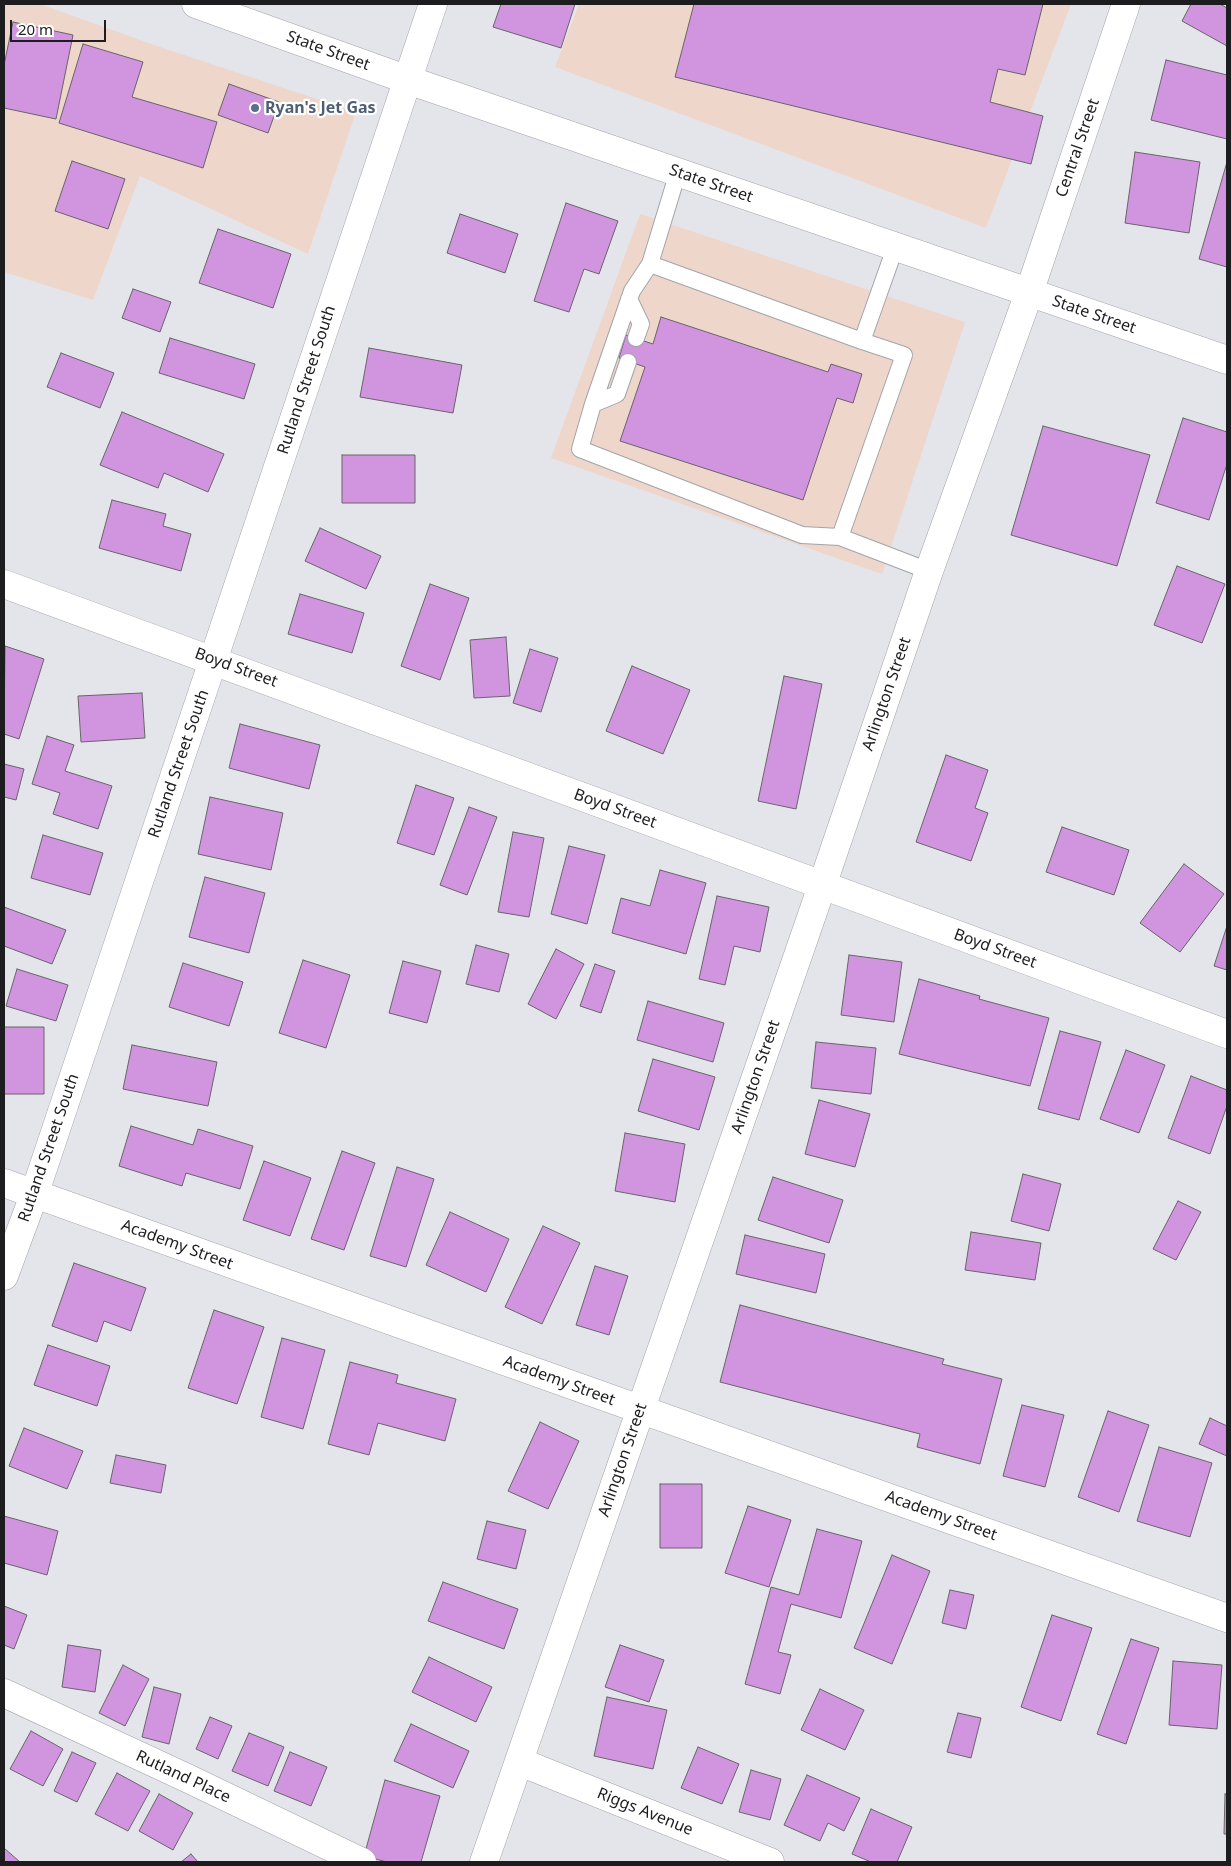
<!DOCTYPE html>
<html>
<head>
<meta charset="utf-8">
<style>
  body { margin:0 }
  #map { position:relative; width:1231px; height:1866px; overflow:hidden; background:#e4e5eb; font-family:"Noto Sans",sans-serif }
  canvas { display:block }
  .frame { position:absolute; inset:0; border:5px solid #1d1d20; pointer-events:none }
  .scale { position:absolute; left:10px; top:20px; width:96px; height:22px; box-sizing:border-box; border:2px solid #1d1d20; border-top:0; padding-left:6px; font-size:15px; line-height:18px; white-space:nowrap; color:#1d1d20; -webkit-text-stroke:4px #fff; paint-order:stroke }
</style>
</head>
<body>
<div id="map">
<canvas width="1231" height="1866"></canvas>
<div class="frame"></div>
<div class="scale">20 m</div>
</div>
<script>
const context = document.querySelector('canvas').getContext('2d');
context.lineJoin = 'round';
function fillPath(path, color) { context.fillStyle = color; context.fill(path, 'evenodd'); }
const poly = rows => new Path2D(rows.map(r => 'M' + r).join(''));
function stroke(path, color, width, dash) { context.strokeStyle = color; context.lineWidth = width; context.lineCap = dash ? 'butt' : 'round'; context.setLineDash(dash || []); context.stroke(path); }
function drawText(font, color, halo, rows, align = 'center') {
  context.font = font + ' "Noto Sans",sans-serif'; context.lineWidth = 4.5; context.setLineDash([]); context.textBaseline = 'middle'; context.strokeStyle = halo; context.fillStyle = color; for (const [text, x, y, turn = 0] of rows) {
    context.save(); context.translate(x, y); context.rotate((+turn || 0) * Math.PI / 180); context.textAlign = isNaN(turn) ? turn : align; if (halo) context.strokeText(text, 0, 0); context.fillText(text, 0, 0); context.restore();
  }
}
fillPath(poly([
  [4,4,40,4,154,45,356,112,308,254,140,176,93,300,4,272],
  [579,4,1071,4,986,228,555,67],
  [640,214,965,322,882,574,551,458]
]), '#eed6cb');
const building = poly([
  [501,4,575,4,561,48,493,27,501,4],
  [694,4,1043,4,1025,75,998,69,990,102,1043,116,1031,164,675,77,694,4],
  [1191,4,1220,4,1227,8,1227,46,1182,21,1191,4],
  [13,22,73,35,56,119,4,108,4,65,13,22],
  [83,44,143,62,132,97,217,122,203,168,59,123,83,44],
  [1166,60,1227,75,1227,139,1151,120,1166,60],
  [229,84,279,102,268,133,218,115,229,84],
  [1135,152,1200,162,1189,233,1125,223,1135,152],
  [72,161,125,179,108,229,55,211,72,161],
  [1227,162,1227,267,1199,259,1227,162],
  [566,203,618,221,599,274,584,269,569,312,534,301,566,203],
  [460,214,518,234,505,273,447,253,460,214],
  [218,229,291,254,273,308,199,283,218,229],
  [133,289,171,302,160,332,122,318,133,289],
  [661,317,828,372,831,364,862,374,853,403,837,398,803,500,620,441,645,367,619,358,626,335,653,344,661,317],
  [170,338,255,364,244,399,159,373,170,338],
  [369,348,462,365,453,413,360,397,369,348],
  [61,353,114,373,100,408,47,387,61,353],
  [122,412,224,454,208,492,164,473,158,488,100,465,122,412],
  [1183,418,1227,432,1227,464,1209,520,1156,503,1183,418],
  [1043,426,1150,455,1117,566,1011,535,1043,426],
  [342,455,415,455,415,503,342,503,342,455],
  [112,500,166,514,163,526,191,534,181,571,99,548,112,500],
  [320,528,381,556,366,589,305,561,320,528],
  [1177,566,1225,584,1202,643,1154,625,1177,566],
  [430,584,469,598,440,680,401,666,430,584],
  [300,594,364,613,352,653,288,634,300,594],
  [506,637,510,696,474,698,470,640,506,637],
  [5,646,44,659,19,739,4,734,5,646],
  [530,649,558,658,541,712,513,703,530,649],
  [632,666,690,690,663,754,606,731,632,666],
  [784,676,822,684,796,809,758,801,784,676],
  [142,693,145,738,81,742,78,696,142,693],
  [240,724,320,745,309,789,229,768,240,724],
  [47,736,74,745,65,771,112,786,98,829,53,814,60,793,32,784,47,736],
  [946,755,988,770,975,808,988,813,971,861,916,842,946,755],
  [4,764,24,769,16,800,4,797,4,764],
  [416,785,454,798,434,855,397,843,416,785],
  [210,797,283,813,271,870,198,854,210,797],
  [469,807,497,817,467,895,440,885,469,807],
  [1062,827,1129,850,1114,895,1046,872,1062,827],
  [513,832,544,838,529,917,498,912,513,832],
  [43,835,103,853,90,895,31,878,43,835],
  [569,846,605,855,587,924,551,914,569,846],
  [1184,864,1224,894,1180,952,1140,923,1184,864],
  [660,870,706,883,686,954,612,933,621,898,650,906,660,870],
  [205,877,265,893,249,953,189,937,205,877],
  [717,896,769,907,760,952,734,946,725,985,699,979,717,896],
  [4,907,66,930,52,964,4,946,4,907],
  [1227,926,1227,970,1214,966,1227,926],
  [476,945,509,954,499,992,466,984,476,945],
  [556,949,584,964,556,1019,528,1004,556,949],
  [849,955,902,962,894,1022,841,1015,849,955],
  [303,960,350,975,326,1048,279,1033,303,960],
  [403,961,441,971,427,1023,389,1013,403,961],
  [183,963,243,982,229,1026,169,1007,183,963],
  [595,964,615,971,601,1013,580,1006,595,964],
  [17,969,68,985,56,1021,6,1006,17,969],
  [919,979,980,996,979,999,1049,1018,1030,1086,899,1054,919,979],
  [648,1001,724,1023,713,1062,637,1040,648,1001],
  [4,1027,44,1027,44,1094,4,1094,4,1027],
  [1060,1031,1101,1042,1079,1120,1038,1109,1060,1031],
  [816,1042,876,1048,871,1094,811,1088,816,1042],
  [132,1045,217,1062,208,1106,123,1089,132,1045],
  [1126,1050,1165,1065,1139,1133,1100,1119,1126,1050],
  [653,1059,715,1077,699,1130,638,1111,653,1059],
  [1191,1076,1227,1090,1227,1106,1210,1154,1168,1138,1191,1076],
  [819,1100,870,1114,855,1167,805,1154,819,1100],
  [131,1126,193,1145,198,1129,253,1146,240,1189,186,1173,182,1186,119,1166,131,1126],
  [625,1133,685,1144,675,1202,615,1191,625,1133],
  [342,1151,375,1163,344,1250,311,1239,342,1151],
  [264,1161,311,1178,290,1236,243,1220,264,1161],
  [397,1167,434,1179,406,1267,370,1256,397,1167],
  [1023,1174,1061,1184,1049,1231,1011,1221,1023,1174],
  [773,1177,843,1200,829,1243,758,1220,773,1177],
  [1178,1201,1201,1212,1176,1260,1153,1249,1178,1201],
  [450,1212,509,1239,486,1292,426,1265,450,1212],
  [543,1226,580,1243,542,1324,505,1307,543,1226],
  [971,1232,1041,1243,1035,1280,965,1270,971,1232],
  [745,1235,825,1254,816,1293,736,1274,745,1235],
  [74,1263,146,1288,131,1331,104,1321,97,1342,52,1326,74,1263],
  [595,1266,628,1276,609,1335,576,1325,595,1266],
  [740,1305,944,1359,942,1364,1002,1379,980,1464,917,1447,920,1434,720,1382,740,1305],
  [214,1310,264,1327,237,1404,188,1388,214,1310],
  [282,1338,325,1350,303,1429,261,1417,282,1338],
  [48,1345,110,1366,97,1406,34,1385,48,1345],
  [350,1362,398,1375,396,1383,456,1399,445,1441,378,1423,369,1455,328,1444,350,1362],
  [1022,1405,1064,1415,1045,1487,1003,1476,1022,1405],
  [1108,1411,1149,1425,1119,1512,1078,1497,1108,1411],
  [1210,1418,1227,1426,1227,1456,1199,1444,1210,1418],
  [540,1422,579,1441,548,1509,508,1491,540,1422],
  [24,1428,83,1451,67,1489,9,1466,24,1428],
  [1159,1447,1212,1463,1190,1537,1137,1521,1159,1447],
  [116,1455,166,1465,161,1493,110,1483,116,1455],
  [660,1484,702,1484,702,1548,660,1548,660,1484],
  [748,1506,791,1520,769,1587,725,1573,748,1506],
  [4,1516,58,1531,47,1575,4,1563,4,1516],
  [487,1521,526,1530,516,1569,477,1559,487,1521],
  [817,1529,862,1541,841,1618,791,1604,778,1652,791,1655,780,1694,745,1684,771,1587,799,1595,817,1529],
  [892,1555,930,1571,892,1664,854,1648,892,1555],
  [443,1582,518,1609,504,1649,428,1621,443,1582],
  [950,1590,974,1595,966,1629,942,1623,950,1590],
  [4,1606,27,1615,14,1649,4,1645,4,1606],
  [1052,1615,1092,1628,1061,1721,1021,1707,1052,1615],
  [1131,1639,1159,1648,1126,1744,1097,1734,1131,1639],
  [68,1645,101,1650,95,1692,62,1687,68,1645],
  [620,1645,664,1660,649,1702,605,1687,620,1645],
  [429,1657,492,1687,476,1722,412,1692,429,1657],
  [1173,1661,1222,1665,1217,1729,1169,1725,1173,1661],
  [123,1665,149,1679,125,1726,99,1713,123,1665],
  [154,1687,181,1694,169,1744,142,1737,154,1687],
  [820,1689,864,1710,845,1750,801,1730,820,1689],
  [607,1697,667,1710,653,1769,594,1756,607,1697],
  [958,1713,981,1718,971,1758,947,1752,958,1713],
  [210,1717,232,1726,218,1759,196,1749,210,1717],
  [411,1724,469,1751,453,1788,394,1761,411,1724],
  [31,1731,63,1749,43,1786,10,1769,31,1731],
  [249,1733,284,1747,268,1786,232,1771,249,1733],
  [698,1747,739,1764,722,1804,681,1788,698,1747],
  [72,1752,96,1763,77,1802,54,1791,72,1752],
  [290,1752,327,1767,311,1806,274,1791,290,1752],
  [751,1770,781,1779,770,1820,739,1812,751,1770],
  [117,1773,150,1791,128,1831,95,1814,117,1773],
  [807,1775,860,1798,844,1831,828,1823,820,1841,784,1825,807,1775],
  [385,1780,440,1796,421,1862,387,1862,364,1856,385,1780],
  [159,1794,193,1813,173,1850,139,1831,159,1794],
  [1225,1794,1227,1794,1227,1834,1224,1834,1225,1794],
  [871,1809,912,1827,897,1862,871,1862,852,1854,871,1809],
  [4,1848,20,1862,4,1862,4,1848],
  [191,1854,198,1862,181,1862,191,1854]
]);
fillPath(building, '#d195df');
stroke(building, '#686469', 1);
const service = poly([
  [678,172,650,264,862,341,895,248],
  [650,264,632,291,593,404,580,449,802,535,840,537],
  [629,299,641,324,636,338],
  [862,341,904,355,840,537,929,571],
  [593,404,617,394,628,362]
]);
const minor = poly([
  [4,584,1227,1034],
  [4,1183,1227,1618],
  [4,1276,34,1195,433,4],
  [4,1693,189,1779,362,1862],
  [520,1762,770,1862],
  [484,1862,822,886,929,571,1029,293,1126,4]
]);
const trunk = poly([
  [196,4,408,80,1227,360]
]);
stroke(service, '#a3a4aa', 18);
stroke(minor, '#a3a4aa', 29);
stroke(trunk, '#a3a4aa', 29);
stroke(service, '#fff', 16);
stroke(minor, '#fff', 28);
stroke(trunk, '#fff', 28);
for (const [x, y, r, color] of [
  [255,108,5,"#5c6f8a"]
]) { const dot = new Path2D(); dot.arc(x, y, r, 0, 2 * Math.PI); context.fillStyle = color; context.fill(dot); stroke(dot, '#fff', 2); }
drawText('16px', '#1d1d20', '#fff', [
  ["State Street",328,51,20],
  ["Central Street",1078,148,-71],
  ["State Street",711,184,19],
  ["State Street",1094,315,19],
  ["Rutland Street South",307,380,-72],
  ["Boyd Street",236,668,20],
  ["Arlington Street",887,694,-71],
  ["Rutland Street South",179,764,-71],
  ["Boyd Street",615,809,20],
  ["Boyd Street",995,949,20],
  ["Arlington Street",756,1077,-71],
  ["Rutland Street South",49,1148,-71],
  ["Academy Street",177,1245,20],
  ["Academy Street",559,1381,20],
  ["Arlington Street",623,1460,-71],
  ["Academy Street",941,1516,20],
  ["Rutland Place",183,1777,25],
  ["Riggs Avenue",645,1812,22]
]);
drawText('bold 16px', '#4e5e75', '#fff', [
  ["Ryan's Jet Gas",265,108]
], 'left');
</script>
</body>
</html>
